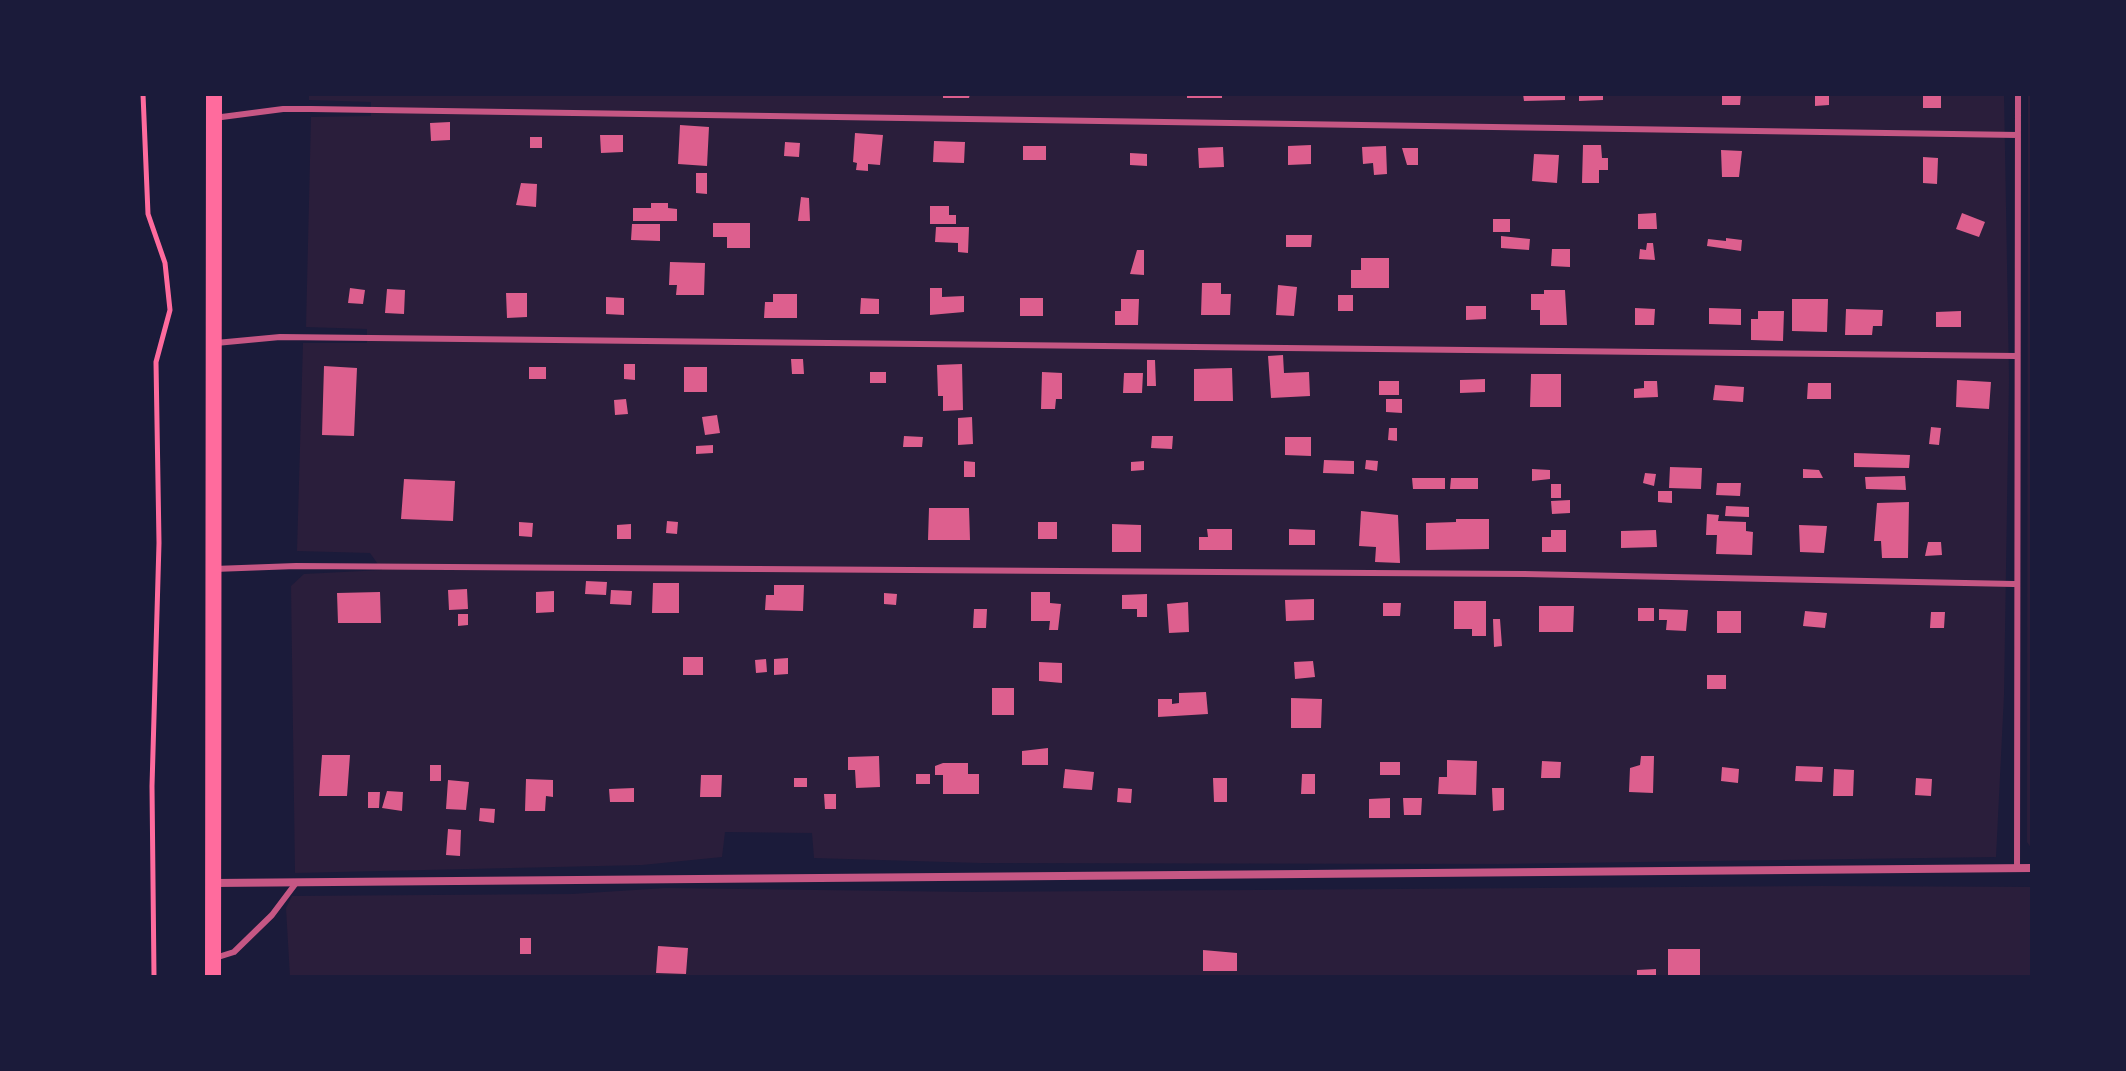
<!DOCTYPE html>
<html>
<head>
<meta charset="utf-8">
<style>
  body { margin:0 }
  #map { position:relative; width:2126px; height:1071px; overflow:hidden; background:#1b1b3a; font-family:"Source Sans 3",sans-serif }
  canvas { display:block }
  .frame { position:absolute; inset:0; border:96px solid #1b1b3a; pointer-events:none }
</style>
</head>
<body>
<div id="map">
<canvas width="2126" height="1071"></canvas>
<div class="frame"></div>
</div>
<script>
const context = document.querySelector('canvas').getContext('2d');
context.lineJoin = 'round';
function fillPath(path, color) { context.fillStyle = color; context.fill(path, 'evenodd'); }
const poly = rows => new Path2D(rows.map(r => 'M' + r).join(''));
function stroke(path, color, width, dash) { context.strokeStyle = color; context.lineWidth = width; context.lineCap = dash ? 'butt' : 'round'; context.setLineDash(dash || []); context.stroke(path); }
fillPath(poly([
  [309,94,2004,94,2009,378,2004,695,1996,857,1499,864,980,863,814,858,812,833,725,832,722,857,642,865,295,873,291,586,304,574,382,570,370,553,297,551,303,343,367,343,367,329,306,327,311,117,371,116,371,102,309,100],
  [2028,94,2032,94,2032,849,2027,842],
  [1822,886,2032,887,2032,977,290,977,286,908,292,896,572,894,666,888,970,892]
]), '#2a1e3b');
fillPath(poly([
  [943,94,970,94,969,98,943,98],
  [1187,94,1222,94,1222,98,1187,98],
  [1523,94,1565,94,1565,100,1524,101],
  [1579,94,1603,94,1603,100,1579,101],
  [1722,94,1741,94,1740,105,1722,105],
  [1815,94,1829,94,1829,105,1815,106],
  [1923,94,1941,94,1941,108,1923,108],
  [450,122,450,140,431,141,430,123],
  [680,125,709,127,707,166,678,164],
  [855,133,883,135,880,165,868,164,868,171,856,170,857,163,853,162],
  [600,135,623,135,623,152,601,153],
  [530,137,542,137,542,148,530,148],
  [934,141,965,142,964,163,933,162],
  [785,142,800,143,799,157,784,156],
  [1311,145,1311,164,1288,165,1288,146],
  [1583,145,1601,145,1602,158,1608,158,1608,170,1599,170,1599,183,1582,183],
  [1023,146,1046,146,1046,160,1023,160],
  [1386,146,1387,174,1374,175,1373,163,1363,164,1362,147],
  [1223,147,1224,167,1199,168,1198,148],
  [1402,148,1418,148,1418,165,1407,165],
  [1721,150,1742,151,1739,177,1722,177],
  [1130,153,1147,154,1147,166,1130,165],
  [1534,154,1559,155,1557,183,1532,181],
  [1923,157,1938,158,1937,184,1923,183],
  [696,173,707,173,707,194,696,193],
  [521,183,537,184,536,207,516,205],
  [801,197,809,198,810,221,798,221],
  [651,203,668,203,668,208,677,209,677,221,633,221,633,208,651,208],
  [930,206,949,206,949,215,956,215,956,224,930,224],
  [1656,213,1657,229,1638,229,1638,214],
  [1962,213,1985,222,1979,237,1956,229],
  [1493,219,1510,219,1510,232,1493,232],
  [713,223,750,223,750,248,727,248,727,237,713,237],
  [632,224,660,224,660,241,631,240],
  [936,227,969,227,968,253,958,252,958,243,935,242],
  [1286,235,1312,235,1311,247,1286,247],
  [1501,236,1530,239,1529,250,1501,248],
  [1726,238,1742,240,1741,251,1707,246,1708,239,1726,241],
  [1647,243,1653,243,1655,260,1639,259,1640,249,1646,250],
  [1552,249,1570,249,1570,267,1551,266],
  [1137,250,1144,250,1144,275,1130,274],
  [1361,258,1389,258,1389,288,1351,288,1351,270,1361,270],
  [670,262,705,263,704,295,676,295,677,285,669,285],
  [1202,283,1221,283,1221,294,1231,294,1230,315,1201,315],
  [1278,285,1297,287,1294,316,1276,315],
  [350,288,365,290,363,304,348,303],
  [930,288,942,288,942,297,964,296,964,312,930,315],
  [387,289,405,290,404,314,385,313],
  [1544,290,1565,290,1567,325,1540,325,1540,310,1531,310,1531,294,1544,294],
  [506,293,527,293,527,317,507,318],
  [773,294,797,294,797,318,764,318,765,302,773,302],
  [1338,295,1353,295,1353,311,1338,311],
  [606,297,624,298,624,315,606,314],
  [861,298,879,299,879,314,860,314],
  [1020,298,1043,298,1043,316,1020,316],
  [1121,299,1139,299,1138,325,1115,325,1115,311,1121,311],
  [1792,299,1828,299,1827,332,1792,331],
  [1466,306,1486,306,1486,319,1466,320],
  [1635,308,1655,309,1654,325,1635,325],
  [1709,308,1741,309,1741,325,1709,324],
  [1846,309,1883,310,1882,326,1873,326,1872,335,1845,335],
  [1758,311,1784,311,1783,341,1751,340,1751,319,1758,319],
  [1961,311,1961,327,1936,327,1936,312],
  [1283,355,1284,373,1309,372,1310,396,1271,398,1268,356],
  [791,359,803,359,804,374,792,374],
  [1147,360,1155,360,1156,386,1147,386],
  [624,364,635,364,635,380,624,379],
  [962,364,963,410,943,411,943,396,938,396,937,365],
  [324,366,357,368,354,436,322,435],
  [529,367,546,367,546,379,529,379],
  [684,367,707,367,707,392,684,392],
  [1232,368,1233,401,1194,401,1194,369],
  [870,372,886,372,886,383,870,383],
  [1042,372,1062,373,1062,399,1056,399,1055,409,1041,409],
  [1124,373,1143,373,1142,393,1123,393],
  [1531,374,1561,374,1561,407,1530,407],
  [1485,379,1485,392,1460,393,1460,380],
  [1957,380,1991,382,1989,409,1956,407],
  [1379,381,1399,381,1399,395,1379,395],
  [1644,381,1657,381,1658,397,1634,398,1634,389,1644,388],
  [1808,383,1831,383,1831,399,1807,399],
  [1715,385,1744,387,1743,402,1713,400],
  [626,399,628,414,615,415,614,400],
  [1386,399,1402,399,1402,413,1386,412],
  [717,415,720,433,705,435,702,417],
  [972,417,973,444,958,445,958,418],
  [1931,427,1941,428,1939,445,1929,444],
  [1389,428,1397,428,1397,441,1388,440],
  [904,436,923,437,922,447,903,447],
  [1152,436,1173,436,1172,449,1151,448],
  [1285,437,1311,437,1311,456,1285,455],
  [713,445,713,453,696,454,696,446],
  [1854,453,1910,455,1909,468,1854,467],
  [1324,460,1354,461,1354,474,1323,473],
  [1366,460,1378,461,1377,471,1365,469],
  [964,461,975,462,975,477,964,477],
  [1144,461,1144,470,1131,471,1131,462],
  [1670,467,1702,468,1701,489,1669,488],
  [1532,469,1550,470,1550,479,1532,481],
  [1803,469,1819,470,1823,478,1803,478],
  [1645,473,1656,474,1654,486,1643,483],
  [1905,476,1906,490,1866,489,1865,477],
  [1412,478,1445,478,1445,489,1413,489],
  [1451,478,1478,478,1478,489,1450,489],
  [404,479,455,481,453,521,401,519],
  [1717,483,1741,483,1740,496,1716,495],
  [1551,484,1561,484,1561,498,1551,498],
  [1658,491,1672,491,1672,503,1658,502],
  [1570,500,1570,513,1552,514,1551,501],
  [1909,502,1908,558,1882,558,1881,541,1874,541,1877,503],
  [1726,506,1749,507,1749,517,1725,516],
  [929,508,969,508,970,540,928,540],
  [1361,511,1398,515,1400,563,1375,562,1376,547,1359,546],
  [1707,514,1719,515,1718,521,1746,522,1746,531,1753,532,1752,555,1716,554,1717,535,1706,535],
  [1456,519,1489,519,1489,549,1426,550,1426,523,1456,522],
  [667,521,678,522,677,534,666,533],
  [519,522,533,523,532,537,519,536],
  [1038,522,1057,522,1057,539,1038,539],
  [631,524,631,539,617,539,617,525],
  [1112,524,1141,525,1141,552,1112,552],
  [1799,525,1827,526,1824,553,1800,552],
  [1207,529,1232,529,1232,550,1199,550,1199,537,1208,537],
  [1289,529,1315,530,1315,545,1289,545],
  [1551,530,1566,530,1566,552,1542,552,1542,537,1551,537],
  [1656,530,1657,547,1621,548,1621,531],
  [1928,542,1941,542,1942,555,1925,556],
  [586,581,607,582,606,595,585,594],
  [653,583,679,583,679,613,652,613],
  [774,585,804,585,803,611,765,610,766,595,774,595],
  [467,589,468,609,449,610,448,590],
  [611,590,632,591,631,605,610,604],
  [554,591,554,612,536,613,536,592],
  [380,592,381,623,338,623,337,593],
  [1031,592,1050,592,1050,603,1061,604,1058,630,1049,630,1050,621,1031,621],
  [884,593,897,594,896,605,884,604],
  [1147,594,1147,617,1137,617,1137,609,1122,609,1122,595],
  [1314,599,1314,620,1286,621,1285,600],
  [1454,601,1486,601,1486,636,1472,636,1472,629,1454,629],
  [1188,602,1189,632,1169,633,1167,604],
  [1383,603,1401,603,1400,616,1383,616],
  [1539,606,1574,606,1573,632,1539,632],
  [1638,608,1654,608,1654,621,1638,621],
  [974,609,987,609,986,628,973,628],
  [1659,609,1688,610,1686,631,1666,630,1667,620,1659,620],
  [1717,611,1741,611,1741,633,1717,633],
  [1805,611,1827,613,1825,628,1803,626],
  [1931,612,1945,612,1944,628,1930,628],
  [458,614,468,614,468,625,458,626],
  [1493,619,1500,619,1502,646,1494,647],
  [683,657,703,657,703,675,683,675],
  [788,658,788,674,774,675,774,659],
  [766,659,767,672,756,673,755,660],
  [1313,661,1315,677,1295,679,1294,662],
  [1039,662,1062,663,1062,683,1039,681],
  [1707,675,1726,675,1726,689,1707,689],
  [992,688,1014,688,1014,715,992,715],
  [1206,692,1208,714,1158,717,1158,699,1172,699,1172,704,1179,703,1179,693],
  [1291,698,1322,699,1321,728,1291,728],
  [1048,748,1048,765,1022,765,1022,751],
  [322,755,350,755,347,796,319,796],
  [879,756,880,787,856,788,855,770,848,770,848,757],
  [1641,756,1654,756,1653,793,1629,792,1630,768,1640,765],
  [1447,760,1477,761,1476,795,1438,794,1439,777,1447,777],
  [1542,761,1561,762,1560,778,1541,778],
  [1380,762,1400,762,1400,775,1380,775],
  [943,763,968,763,968,774,979,774,979,794,943,794,943,775,935,775,935,766],
  [430,765,441,765,441,781,430,781],
  [1796,766,1823,767,1822,782,1795,781],
  [1722,767,1739,769,1738,783,1721,781],
  [1065,769,1094,772,1092,790,1063,788],
  [1834,769,1854,770,1853,796,1833,796],
  [916,774,930,774,930,784,916,784],
  [1302,774,1315,774,1315,794,1301,794],
  [701,775,722,775,721,797,700,797],
  [794,778,807,778,807,787,794,787],
  [1213,778,1227,778,1227,802,1214,802],
  [1916,778,1932,779,1931,796,1915,795],
  [526,779,553,780,553,797,546,796,545,811,525,811],
  [448,780,469,782,466,810,446,809],
  [634,788,634,802,610,802,609,789],
  [1118,788,1132,789,1131,803,1117,802],
  [1492,788,1504,788,1504,810,1493,811],
  [387,791,403,792,402,811,382,808],
  [368,792,380,792,379,808,368,808],
  [824,794,836,794,836,809,825,809],
  [1390,798,1390,818,1369,818,1369,799],
  [1403,798,1422,798,1421,815,1404,815],
  [480,808,495,809,494,823,479,821],
  [448,829,461,830,460,856,446,855],
  [520,938,531,938,531,954,520,954],
  [658,946,688,948,686,974,656,973],
  [1668,949,1700,949,1700,976,1668,977],
  [1203,950,1237,953,1237,971,1203,971],
  [1656,969,1656,976,1637,977,1637,970]
]), '#dd5f8e');
stroke(poly([
  [143,94,148,214,165,263,170,310,156,362,159,543,152,786,154,977]
]), '#ff6b9d', 5);
stroke(poly([
  [214,118,283,109,311,109,2018,135],
  [216,343,280,337,2016,356],
  [214,569,296,566,1524,574,2014,584],
  [2017,868,2018,94],
  [215,958,234,952,272,915,296,883]
]), '#c65784', 6);
stroke(poly([
  [213,883,2032,868]
]), '#c65784', 8);
stroke(poly([
  [213,977,214,94]
]), '#ff6b9d', 16);
</script>
</body>
</html>
